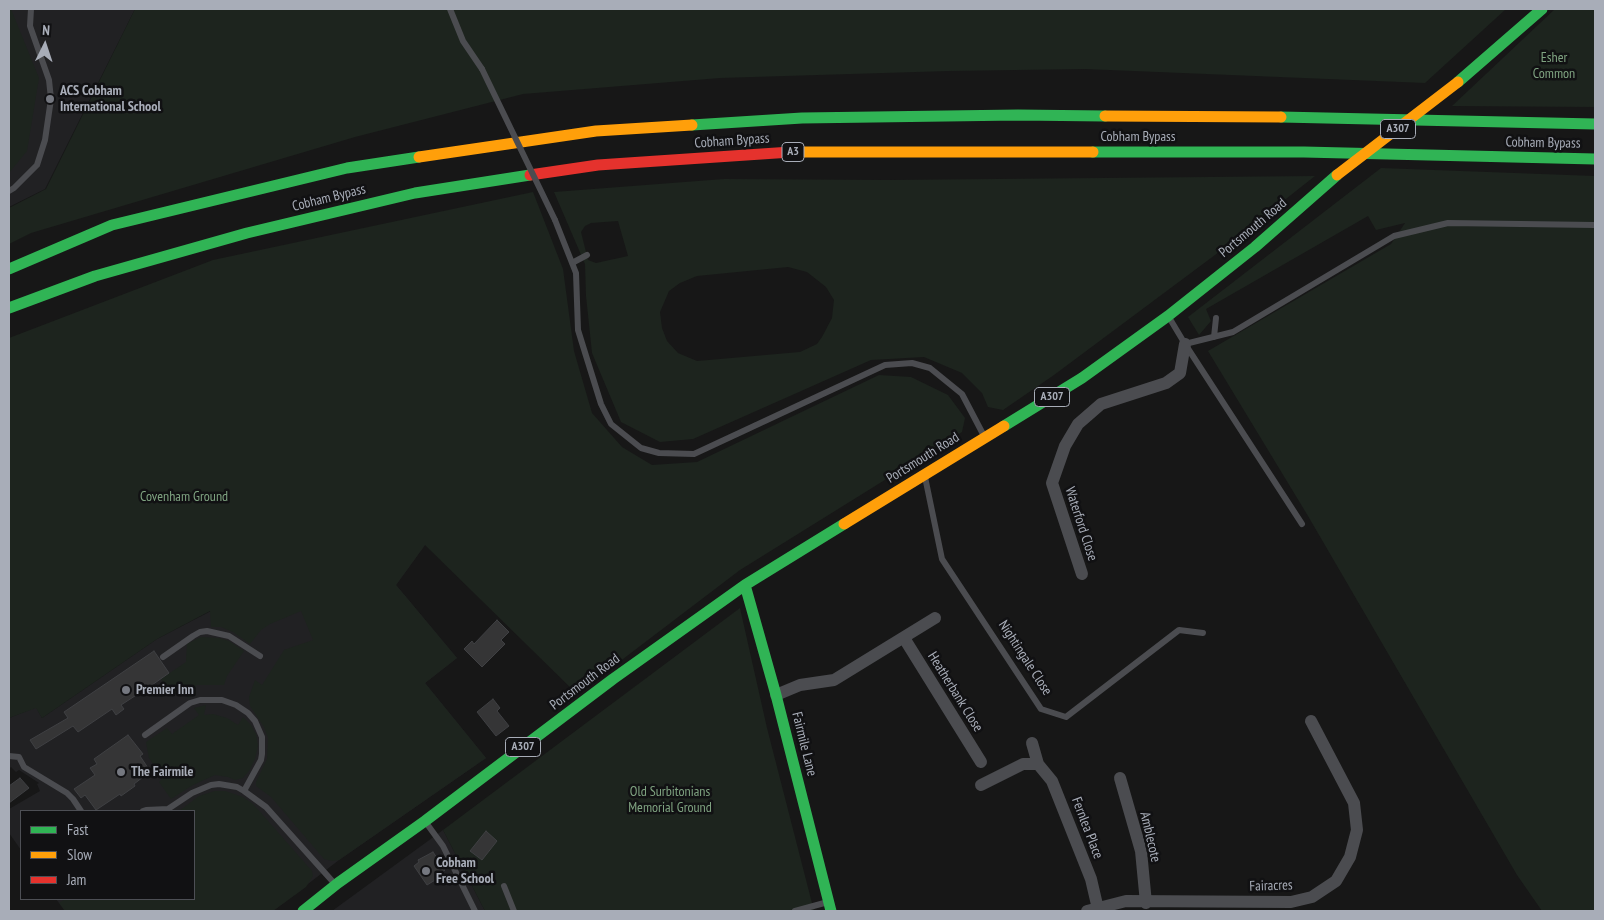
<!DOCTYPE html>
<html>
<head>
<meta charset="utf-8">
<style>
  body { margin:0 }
  #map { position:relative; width:1604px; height:920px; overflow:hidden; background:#171717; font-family:"PT Sans Narrow",sans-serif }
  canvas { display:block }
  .frame { position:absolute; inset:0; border:10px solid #a8adb8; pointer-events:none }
  .legend { position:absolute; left:20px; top:810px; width:175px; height:90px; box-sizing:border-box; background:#111113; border:1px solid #4d4f55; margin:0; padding:6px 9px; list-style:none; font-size:15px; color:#a8adb8 }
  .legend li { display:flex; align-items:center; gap:10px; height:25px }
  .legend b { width:25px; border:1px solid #4d4f55 }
  .north { position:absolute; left:20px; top:20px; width:50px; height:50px; -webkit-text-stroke:4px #111113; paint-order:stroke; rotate:4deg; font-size:14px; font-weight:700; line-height:20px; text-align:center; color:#a8adb8 }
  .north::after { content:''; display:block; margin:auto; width:18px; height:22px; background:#a8adb8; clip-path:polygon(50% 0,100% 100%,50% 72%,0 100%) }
</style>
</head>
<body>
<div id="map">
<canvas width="1604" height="920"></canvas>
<div class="frame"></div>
<ul class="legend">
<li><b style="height:6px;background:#30b455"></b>Fast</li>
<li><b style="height:6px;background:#ff9f0a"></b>Slow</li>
<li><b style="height:6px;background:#e5322d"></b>Jam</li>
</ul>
<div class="north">N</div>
</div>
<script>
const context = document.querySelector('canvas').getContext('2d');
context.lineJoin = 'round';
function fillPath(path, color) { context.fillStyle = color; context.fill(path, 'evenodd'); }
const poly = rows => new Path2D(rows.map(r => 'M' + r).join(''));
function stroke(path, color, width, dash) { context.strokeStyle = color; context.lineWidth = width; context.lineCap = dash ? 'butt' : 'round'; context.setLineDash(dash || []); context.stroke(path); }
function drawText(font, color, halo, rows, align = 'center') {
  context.font = font + ' "PT Sans Narrow",sans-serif'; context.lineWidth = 5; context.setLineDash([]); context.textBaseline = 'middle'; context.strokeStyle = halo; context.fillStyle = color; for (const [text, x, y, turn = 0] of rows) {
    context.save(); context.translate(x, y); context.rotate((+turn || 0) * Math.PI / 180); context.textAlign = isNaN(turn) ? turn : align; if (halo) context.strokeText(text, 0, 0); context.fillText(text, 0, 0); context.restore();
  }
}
fillPath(poly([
  [9,9,135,9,45,189,9,207],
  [425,545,396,585,457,658,425,683,486,758,339,860,273,911,65,911,56,899,194,899,194,811,21,811,21,850,9,833,9,809,40,791,37,784,39,783,19,770,16,772,11,767,9,769,9,718,36,707,42,718,157,639,211,611],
  [443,830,485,911,332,911]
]), '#212123');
fillPath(poly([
  [9,9,11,9,39,78,27,151,9,173],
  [135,9,1506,9,1425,83,1085,69,949,71,720,78,523,94,355,137,31,233,9,244,9,208,46,189],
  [1555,9,1595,9,1595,107,1452,106],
  [1381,168,1595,176,1595,911,1542,911,1517,875,1308,516,1208,351,1391,244,1405,223,1376,230,1368,216,1206,309,1211,321,1199,335,1188,317],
  [1315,176,1215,255,1054,375,1003,410,988,407,982,393,962,373,924,357,871,360,693,439,660,442,621,422,592,353,586,296,585,264,554,192,724,179,889,180],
  [618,221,628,256,596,263,588,260,581,232,585,226,591,223],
  [788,267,807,272,826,287,834,300,832,318,822,337,817,344,800,352,697,361,678,353,667,341,662,328,660,312,669,291,680,283,697,276],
  [533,192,563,269,574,351,592,413,622,447,652,465,697,462,879,375,911,377,948,395,965,418,962,432,740,570,577,694,425,545,396,585,457,658,425,683,486,758,339,860,332,861,324,859,271,797,256,786,256,782,267,759,268,738,264,727,250,706,249,697,255,680,262,685,284,650,313,640,301,611,270,624,261,630,250,644,233,632,221,627,211,627,210,611,157,639,42,718,36,708,9,718,9,338,213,260],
  [740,608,767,728,814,911,485,911,443,830],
  [201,637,219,638,229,641,244,651,227,676,224,685,196,685,196,695,188,698,183,691,171,695,161,679,186,662,187,644],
  [206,705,204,715,213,714,227,718,238,725,243,717,251,725,256,734,258,746,255,759,249,771,243,778,235,780,228,777,215,775,193,785,171,799,159,782,163,778,149,758,146,742,167,728,172,734,199,715,194,708],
  [215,791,225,791,243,797,253,804,262,814,312,871,313,876,306,887,273,911,65,911,59,903,65,899,194,899,194,811,179,811,199,796]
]), '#1d241e');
const building = poly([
  [497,620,509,632,501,640,505,644,482,667,464,649,472,641,474,644,497,620],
  [154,651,169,673,152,685,153,688,143,694,141,692,121,705,124,709,116,715,112,709,78,732,73,726,36,749,30,740,68,718,64,712,154,651],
  [493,699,500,708,497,711,509,726,496,736,477,712,493,699],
  [128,735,143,754,140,756,148,768,147,774,134,784,135,786,121,796,120,794,96,810,85,795,81,798,74,789,95,775,90,768,97,764,94,759,128,735],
  [20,778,29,788,9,803,9,786,20,778],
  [486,831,497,841,482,860,470,851,486,831],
  [433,852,445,870,439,875,440,877,427,885,414,866,419,862,418,860,433,852]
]);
fillPath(building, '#353536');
stroke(building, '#3f4043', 1);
stroke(poly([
  [450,9,463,41,482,69],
  [9,191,14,188,37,165,45,140,51,99,49,80,30,26,31,9],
  [555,220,576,273,578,330,601,404,611,424,641,448,659,453,694,454,885,365,912,363,930,368,962,394,984,436],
  [572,263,587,255],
  [1170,319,1185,344,1302,524],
  [1214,337,1216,318],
  [1185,344,1233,332,1394,236,1448,223,1595,225],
  [925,477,942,559,1041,709,1066,717,1179,630,1203,633],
  [163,657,193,636,200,632,207,631,229,636,260,656],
  [145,735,190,703,200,700,222,700,236,705,248,713,255,721,262,737,262,754,261,760,244,791],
  [9,756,19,757,24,767,67,793,73,799,81,811],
  [143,811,146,810,168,809,192,793,211,785,219,784,237,787,244,791,266,807,334,883],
  [427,824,443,846,475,911],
  [504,886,514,911],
  [795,911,828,902]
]), '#4b4c50', 6);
stroke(poly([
  [1082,574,1052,483,1065,446,1078,424,1101,404,1166,383,1180,373,1185,344],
  [904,638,981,762],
  [776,695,800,685,834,680,935,618],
  [1032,743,1038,764],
  [1120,778,1141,851,1146,903],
  [981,785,1023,764,1038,764,1052,781,1091,879,1098,909],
  [1087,911,1126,901,1291,902,1312,897,1336,881,1350,857,1357,830,1354,803,1311,721]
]), '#4b4c50', 12);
stroke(poly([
  [1458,82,1542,9],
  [1281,117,1595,124],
  [692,125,802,118,1018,115,1105,116],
  [1093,152,1304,152,1595,159],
  [9,269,112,225,347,168,419,157],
  [9,308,95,276,247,233,415,193,530,175],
  [1004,426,1082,378,1168,316,1255,247,1337,175],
  [745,585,776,695,831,911],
  [303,911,338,883,425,821,613,679,745,585,844,524]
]), '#30b455', 11);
stroke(poly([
  [1105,116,1281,117],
  [791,152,1093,152],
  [419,157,596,131,692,125],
  [844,524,1004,426]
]), '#ff9f0a', 11);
stroke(poly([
  [530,175,598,165,791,152]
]), '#e5322d', 11);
stroke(poly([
  [482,69,555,220]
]), '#4b4c50', 6);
stroke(poly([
  [1337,175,1458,82]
]), '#ff9f0a', 11);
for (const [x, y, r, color] of [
  [50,99,5,"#757880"],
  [126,690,5,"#757880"],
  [121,772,5,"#757880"],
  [426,871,5,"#757880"]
]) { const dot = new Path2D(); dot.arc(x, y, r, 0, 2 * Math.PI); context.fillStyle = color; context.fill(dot); stroke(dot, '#111113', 2); }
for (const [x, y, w] of [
  [1398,129,35],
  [793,152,22],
  [1052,397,35],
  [523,747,35]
]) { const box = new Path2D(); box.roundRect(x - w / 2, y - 9.5, w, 19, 4); context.fillStyle = '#111113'; context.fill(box); stroke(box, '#a8adb8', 1); }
drawText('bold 12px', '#a8adb8', null, [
  ["A307",1398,129],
  ["A3",793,152],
  ["A307",1052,397],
  ["A307",523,747]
]);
drawText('14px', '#7fa381', '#111113', [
  ["Esher",1554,58],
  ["Common",1554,74],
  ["Covenham Ground",184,497],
  ["Old Surbitonians",670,792],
  ["Memorial Ground",670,808]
]);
drawText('bold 14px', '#a8adb8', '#111113', [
  ["ACS Cobham",60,91],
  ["International School",60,107],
  ["Premier Inn",136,690],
  ["The Fairmile",131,772],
  ["Cobham",436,863],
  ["Free School",436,879]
], 'left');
drawText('14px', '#a8adb8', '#111113', [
  ["Cobham Bypass",1138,137],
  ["Cobham Bypass",732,141,-4],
  ["Cobham Bypass",1543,143,1],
  ["Cobham Bypass",329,198,-14],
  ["Portsmouth Road",1253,228,-40],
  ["Portsmouth Road",923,458,-32],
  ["Waterford Close",1081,524,72],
  ["Nightingale Close",1025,658,57],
  ["Portsmouth Road",585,682,-37],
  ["Heatherbank Close",955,692,58],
  ["Fairmile Lane",804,744,76],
  ["Fernlea Place",1087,828,69],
  ["Amblecote",1150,837,77],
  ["Fairacres",1271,886,-2]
]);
</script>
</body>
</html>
